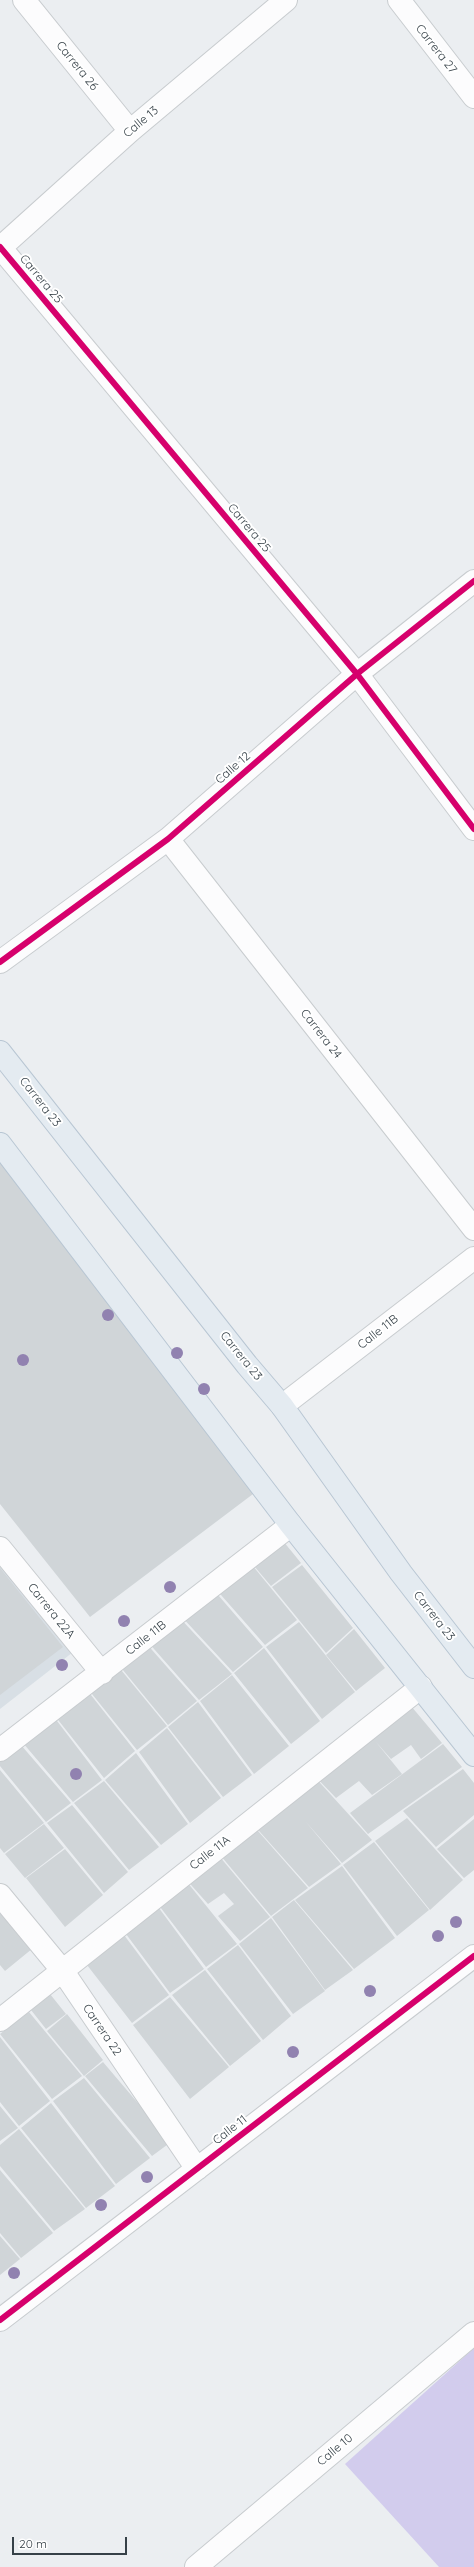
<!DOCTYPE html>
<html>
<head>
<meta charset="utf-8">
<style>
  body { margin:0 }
  #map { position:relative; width:474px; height:2567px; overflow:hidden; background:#ebeef1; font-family:Quicksand,sans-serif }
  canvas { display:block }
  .scale { position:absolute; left:12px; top:2537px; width:115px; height:18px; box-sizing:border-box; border:2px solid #364148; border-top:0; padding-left:5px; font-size:12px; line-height:14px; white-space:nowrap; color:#364148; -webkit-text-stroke:3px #fff; paint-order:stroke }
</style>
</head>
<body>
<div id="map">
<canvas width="474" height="2567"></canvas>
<div class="scale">20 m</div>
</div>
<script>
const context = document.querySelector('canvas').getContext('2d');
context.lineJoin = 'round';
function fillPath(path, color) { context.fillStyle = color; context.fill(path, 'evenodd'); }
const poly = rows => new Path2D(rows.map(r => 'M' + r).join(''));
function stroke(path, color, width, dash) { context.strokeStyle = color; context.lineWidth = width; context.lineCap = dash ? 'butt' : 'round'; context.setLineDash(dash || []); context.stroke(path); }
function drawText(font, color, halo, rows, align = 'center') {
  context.font = font + ' Quicksand,sans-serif'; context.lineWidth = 4; context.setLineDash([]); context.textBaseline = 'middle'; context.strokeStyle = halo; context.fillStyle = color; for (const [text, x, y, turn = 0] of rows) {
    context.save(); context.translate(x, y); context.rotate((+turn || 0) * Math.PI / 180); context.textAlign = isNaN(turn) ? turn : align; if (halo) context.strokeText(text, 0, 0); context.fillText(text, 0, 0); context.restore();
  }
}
fillPath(poly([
  [0,1549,77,1649,0,1709]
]), '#d8dfe5');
fillPath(poly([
  [474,2348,474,2567,439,2567,345,2464]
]), '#d2cced');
fillPath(poly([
  [0,1154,261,1488,90,1617,0,1504],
  [279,1536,301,1563,271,1586,249,1560],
  [248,1560,297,1620,265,1645,214,1587],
  [302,1565,353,1628,326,1653,272,1587],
  [0,1568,63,1647,0,1695],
  [212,1588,263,1647,233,1672,180,1615],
  [178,1616,232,1674,199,1700,147,1641],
  [299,1622,355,1692,322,1719,266,1647],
  [354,1629,385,1668,356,1691,326,1655],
  [145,1642,197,1701,168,1725,118,1664],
  [264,1648,320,1721,291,1744,234,1673],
  [117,1665,167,1726,137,1750,88,1689],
  [232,1675,289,1746,254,1774,200,1701],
  [87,1690,135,1751,104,1778,55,1716],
  [406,1700,442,1743,421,1759,411,1745,391,1759,376,1742,402,1774,372,1795,359,1781,336,1798,313,1774],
  [198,1702,252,1775,223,1797,168,1727],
  [54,1717,102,1780,73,1802,23,1743],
  [167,1728,221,1798,190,1823,139,1752],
  [443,1744,462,1767,368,1834,350,1813],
  [21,1745,71,1803,46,1822,0,1766,0,1760],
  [136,1753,188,1824,161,1845,105,1780],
  [463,1769,474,1783,474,1815,436,1847,403,1811],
  [0,1770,44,1823,4,1853,0,1848],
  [312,1774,372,1840,342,1863,306,1822,341,1864,309,1887,252,1823],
  [104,1781,159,1847,129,1870,74,1803],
  [72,1805,128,1872,104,1893,47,1823],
  [407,1818,463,1880,430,1910,375,1841],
  [474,1819,474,1870,464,1878,437,1849],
  [251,1823,308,1888,271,1916,216,1850],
  [44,1824,64,1848,25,1878,5,1854],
  [374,1842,429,1910,397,1936,343,1865],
  [65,1849,103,1895,65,1927,26,1878],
  [215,1851,270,1917,240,1941,218,1916,234,1904,224,1893,208,1904,184,1877],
  [342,1866,395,1938,354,1969,295,1900],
  [183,1877,237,1944,206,1967,154,1899],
  [0,1900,38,1944,5,1971,0,1965],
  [153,1900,204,1969,170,1993,120,1926],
  [294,1900,353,1970,325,1990,272,1917],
  [271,1918,325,1991,293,2014,239,1944],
  [118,1927,169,1995,132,2023,80,1956],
  [238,1945,291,2016,263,2040,207,1969],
  [205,1970,261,2041,230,2066,172,1995],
  [50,1994,66,2014,46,2029,31,2010],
  [170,1997,229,2067,190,2099,133,2025],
  [29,2012,82,2076,52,2099,0,2034],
  [67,2014,103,2060,84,2076,47,2031],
  [0,2037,50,2101,19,2126,0,2102],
  [103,2062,171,2142,152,2156,85,2076],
  [84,2078,150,2158,116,2184,53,2101],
  [51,2103,115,2186,86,2208,21,2128],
  [0,2106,18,2128,0,2141],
  [19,2129,85,2209,54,2231,0,2166,0,2145],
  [0,2170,53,2233,21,2258,0,2233],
  [0,2236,20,2259,0,2275]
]), '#d0d5d8');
const minor = poly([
  [24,0,130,131],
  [399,0,474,97],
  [0,247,357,674,474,829],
  [0,248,130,131,286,0],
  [168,839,474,1229],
  [0,962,168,839,357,674,474,581],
  [282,1406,474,1258],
  [0,1548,102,1673],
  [0,1750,291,1525],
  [0,1895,62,1970,197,2169],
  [0,2020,421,1687],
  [0,2320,474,1956],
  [196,2567,474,2333]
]);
const major = poly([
  [0,1052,247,1365,282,1406,401,1573,474,1667],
  [0,1144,291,1525,474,1755]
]);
stroke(minor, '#c8cccf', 24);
stroke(major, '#b8c6d3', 24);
stroke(minor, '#fcfcfd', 22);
stroke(major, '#e4ebf1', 22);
stroke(poly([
  [0,247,357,674,474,829],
  [0,962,168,839,357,674,474,581],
  [0,2320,474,1956]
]), '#d6006c', 6);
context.fillStyle = '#9182b0';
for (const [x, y] of [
  [108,1315],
  [177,1353],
  [23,1360],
  [204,1389],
  [170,1587],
  [124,1621],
  [62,1665],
  [76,1774],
  [456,1922],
  [438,1936],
  [370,1991],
  [293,2052],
  [147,2177],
  [101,2205],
  [14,2273]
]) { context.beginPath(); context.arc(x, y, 6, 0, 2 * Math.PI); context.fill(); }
drawText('12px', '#364148', '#fff', [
  ["Carrera 27",436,49,52],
  ["Carrera 26",77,66,51],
  ["Calle 13",141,122,-40],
  ["Carrera 25",41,279,50],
  ["Carrera 25",249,528,50],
  ["Calle 12",233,768,-41],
  ["Carrera 24",321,1034,52],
  ["Carrera 23",40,1102,52],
  ["Calle 11B",378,1332,-38],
  ["Carrera 23",241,1356,51],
  ["Carrera 22A",51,1611,51],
  ["Carrera 23",434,1616,52],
  ["Calle 11B",146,1638,-38],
  ["Calle 11A",210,1853,-38],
  ["Carrera 22",102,2030,56],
  ["Calle 11",230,2130,-38],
  ["Calle 10",335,2450,-40]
]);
</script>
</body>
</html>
